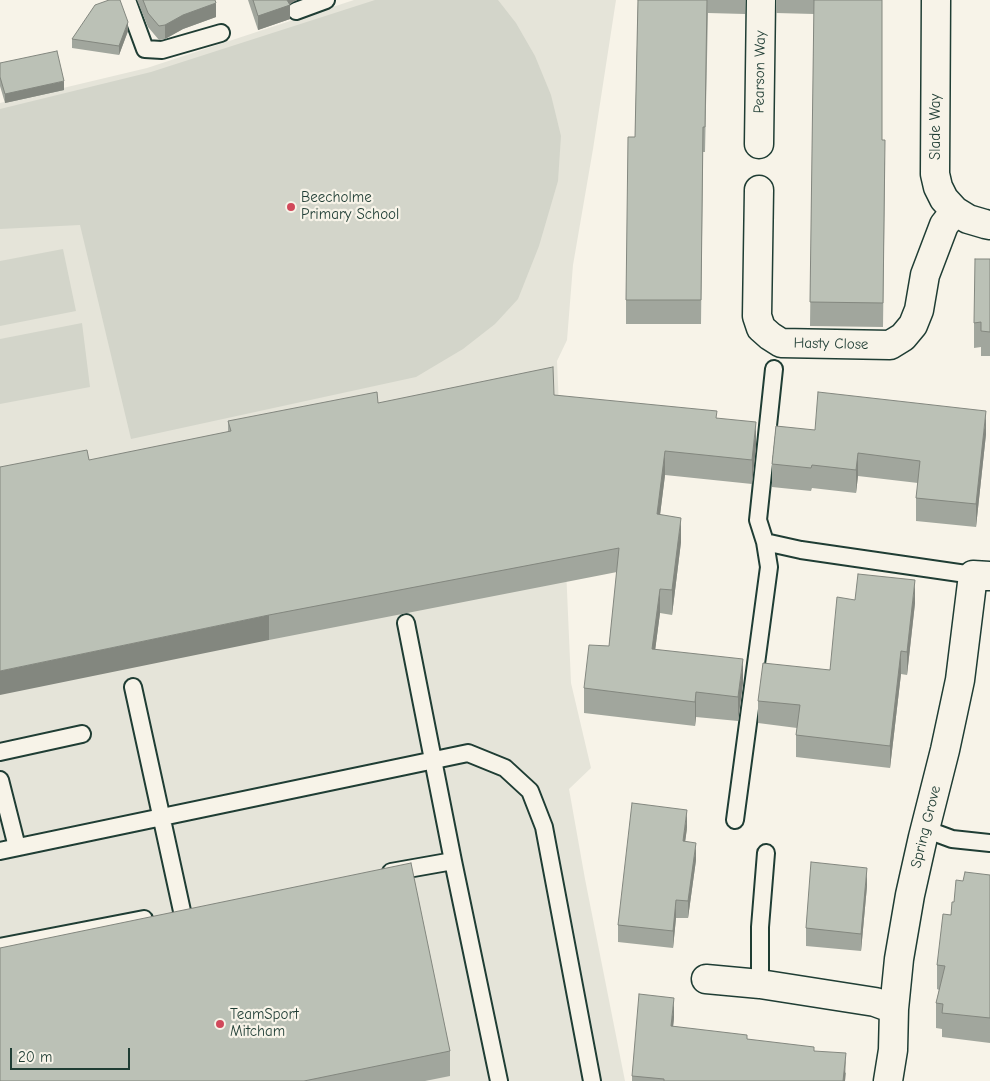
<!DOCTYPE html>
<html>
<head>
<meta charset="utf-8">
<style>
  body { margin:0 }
  #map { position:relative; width:990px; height:1081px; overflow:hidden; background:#f7f3e8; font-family:"Comic Neue",sans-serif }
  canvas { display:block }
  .scale { position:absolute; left:10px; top:1048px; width:120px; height:22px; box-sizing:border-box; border:2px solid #1f3d34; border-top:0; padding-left:6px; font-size:15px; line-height:18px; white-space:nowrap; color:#1f3d34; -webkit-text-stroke:4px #f7f3e8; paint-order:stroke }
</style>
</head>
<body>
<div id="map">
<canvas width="990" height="1081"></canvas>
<div class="scale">20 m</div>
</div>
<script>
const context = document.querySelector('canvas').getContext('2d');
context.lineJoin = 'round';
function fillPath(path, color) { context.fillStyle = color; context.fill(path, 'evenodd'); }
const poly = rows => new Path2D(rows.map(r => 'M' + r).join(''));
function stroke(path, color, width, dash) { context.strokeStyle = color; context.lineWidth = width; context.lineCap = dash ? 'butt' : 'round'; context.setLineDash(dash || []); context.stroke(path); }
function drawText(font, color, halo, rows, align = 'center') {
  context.font = font + ' "Comic Neue",sans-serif'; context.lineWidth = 4.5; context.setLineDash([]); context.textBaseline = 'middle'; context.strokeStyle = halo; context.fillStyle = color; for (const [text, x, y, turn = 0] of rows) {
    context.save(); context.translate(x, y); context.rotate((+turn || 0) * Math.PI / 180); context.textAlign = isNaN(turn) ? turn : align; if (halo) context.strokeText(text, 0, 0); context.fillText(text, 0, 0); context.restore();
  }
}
fillPath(poly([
  [354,0,616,0,593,149,573,265,567,340,557,361,571,683,591,768,569,789,585,879,625,1081,0,1081,0,103,147,68]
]), '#e5e4d9');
fillPath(poly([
  [375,0,498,0,516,23,535,56,551,95,561,136,558,181,539,246,518,299,495,324,463,349,416,377,131,439,80,225,0,229,0,109,151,72],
  [63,249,76,311,0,326,0,261],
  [82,323,90,387,0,404,0,339]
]), '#d3d5ca');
const lane = poly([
  [127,0,145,49,162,50,221,33],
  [296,11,326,0],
  [774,369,758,520,765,542,801,550,973,575],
  [406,623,453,861,499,1081],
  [133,687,182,911],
  [0,752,82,734],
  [0,780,17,847],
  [735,820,769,567,765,542],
  [925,829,952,839,990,843],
  [0,851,468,753,505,768,530,791,544,827,592,1081],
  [391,872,453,861],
  [0,947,144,919],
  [760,984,760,927,766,853]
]);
const street = poly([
  [936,0,935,174,938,187,944,199,955,211,968,219,985,224,990,225],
  [759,144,761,0],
  [759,190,757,316,761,328,770,336,781,343,890,345,903,337,913,325,919,310,925,275,944,225,955,211],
  [706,979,760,984,875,1002,894,1009],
  [888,1081,893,1050,894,1009,899,959,910,895,923,837,945,750,960,680,973,575,990,576]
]);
stroke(lane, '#1f3d34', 20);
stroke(street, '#1f3d34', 31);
stroke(lane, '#f7f3e8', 16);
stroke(street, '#f7f3e8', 28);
fillPath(poly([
  [137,0,215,0,216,17,183,29,165,39,159,40,148,27],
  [248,0,297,0,289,4,290,19,258,30],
  [638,0,745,0,745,14,708,13,705,152,703,152,701,324,626,324,626,300,635,137],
  [776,0,882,0,882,140,885,164,883,327,810,326,814,14,776,13],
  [128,31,119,55,72,48,72,39],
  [0,63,64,90,5,103,0,86],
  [990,259,990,356,981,356,981,347,974,348,974,323],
  [554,395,717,418,756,447,752,484,665,475,660,515,681,542,672,615,660,613,655,650,743,683,738,721,696,717,695,726,584,713,584,688,609,646,617,572,269,640,228,432,228,421,378,403],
  [815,430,986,434,976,527,916,521,916,498,918,483,858,476,856,493,812,488,811,491,772,487,772,464],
  [855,600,915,603,907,675,901,674,890,768,796,757,796,735,797,728,758,723,758,701,830,670],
  [687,828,685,841,696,860,688,918,676,918,673,948,618,942,618,925],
  [990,875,990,1043,942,1037,942,1029,936,1028,936,1003,939,990,937,989,937,965,954,902,963,881],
  [867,886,861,951,806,946,806,928],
  [674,1018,673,1026,814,1051,846,1073,845,1081,632,1081,632,1076],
  [450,1051,450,1076,425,1081,0,1081]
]), '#a1a69d');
fillPath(poly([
  [286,0,297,0,293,2,288,6,290,5,290,19,258,30,258,16],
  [216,3,216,17,183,29,165,39,165,25,183,15],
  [128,22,128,31,119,55,119,46],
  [64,81,64,90,5,103,5,94],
  [986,411,986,434,976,527,976,504],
  [756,422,756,447,752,484,752,460],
  [665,451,665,475,657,539,657,514],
  [858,453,858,476,856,493,856,470],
  [681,518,681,542,672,615,672,590],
  [915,580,915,603,907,675,907,652],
  [660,589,660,613,652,674,652,649],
  [269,615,269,640,0,695,0,671],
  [901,651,901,674,890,768,890,746],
  [743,659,743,683,738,721,738,697],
  [696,692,696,717,695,726,695,702],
  [687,810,687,828,683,858,683,841],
  [696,843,696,860,688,918,688,901],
  [867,868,867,886,861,951,861,934],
  [676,900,676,918,673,948,673,931],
  [674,998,674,1018,671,1046,671,1026],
  [846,1053,845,1081,843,1081]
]), '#83877f');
const building = poly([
  [109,0,120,0,128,22,119,46,72,39,95,5,109,0],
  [143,0,215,0,216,3,183,15,165,25,159,26,148,13,143,0],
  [253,0,287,0,290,5,258,16,253,0],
  [638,0,707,0,705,127,703,127,701,300,626,300,628,137,635,137,638,0],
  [814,0,882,0,882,140,885,140,883,303,810,302,814,0],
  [57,51,64,81,5,94,0,77,0,63,57,51],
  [975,259,990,259,990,332,981,331,981,322,974,323,975,259],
  [553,367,554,395,717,411,716,418,756,422,752,460,665,451,657,514,681,518,672,590,660,589,652,649,743,659,738,697,696,692,695,702,584,688,589,645,609,646,619,548,269,615,0,671,0,467,87,450,89,460,231,431,228,421,377,392,378,403,553,367],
  [818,392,986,411,976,504,916,498,920,461,858,453,856,470,812,465,811,468,772,464,776,426,815,430,818,392],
  [858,574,915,580,907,652,901,651,890,746,796,735,800,705,758,701,763,663,830,670,837,597,855,600,858,574],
  [632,803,687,810,683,841,696,843,688,901,676,900,673,931,618,925,632,803],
  [811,862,867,868,861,934,806,928,811,862],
  [411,863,450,1051,304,1081,0,1081,0,948,411,863],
  [965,872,990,875,990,1018,942,1013,943,1004,936,1003,945,966,937,965,943,914,951,915,952,902,954,902,956,880,963,881,965,872],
  [639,994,674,998,671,1026,747,1035,747,1039,814,1047,814,1051,846,1053,843,1081,664,1081,664,1079,632,1076,639,994]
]);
fillPath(building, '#bbc1b6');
stroke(building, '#83877f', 1);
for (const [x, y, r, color] of [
  [291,207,5,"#d1495b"],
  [220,1024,5,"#d1495b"]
]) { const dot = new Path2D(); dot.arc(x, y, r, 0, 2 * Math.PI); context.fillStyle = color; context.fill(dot); stroke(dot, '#f7f3e8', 2); }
drawText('15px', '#1f3d34', '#f7f3e8', [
  ["Pearson Way",760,72,-89],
  ["Slade Way",936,127,-90],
  ["Hasty Close",831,344,1],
  ["Spring Grove",926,827,-76]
]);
drawText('15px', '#1f3d34', '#f7f3e8', [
  ["Beecholme",301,198],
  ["Primary School",301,215],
  ["TeamSport",230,1015],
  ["Mitcham",230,1032]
], 'left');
</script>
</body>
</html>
